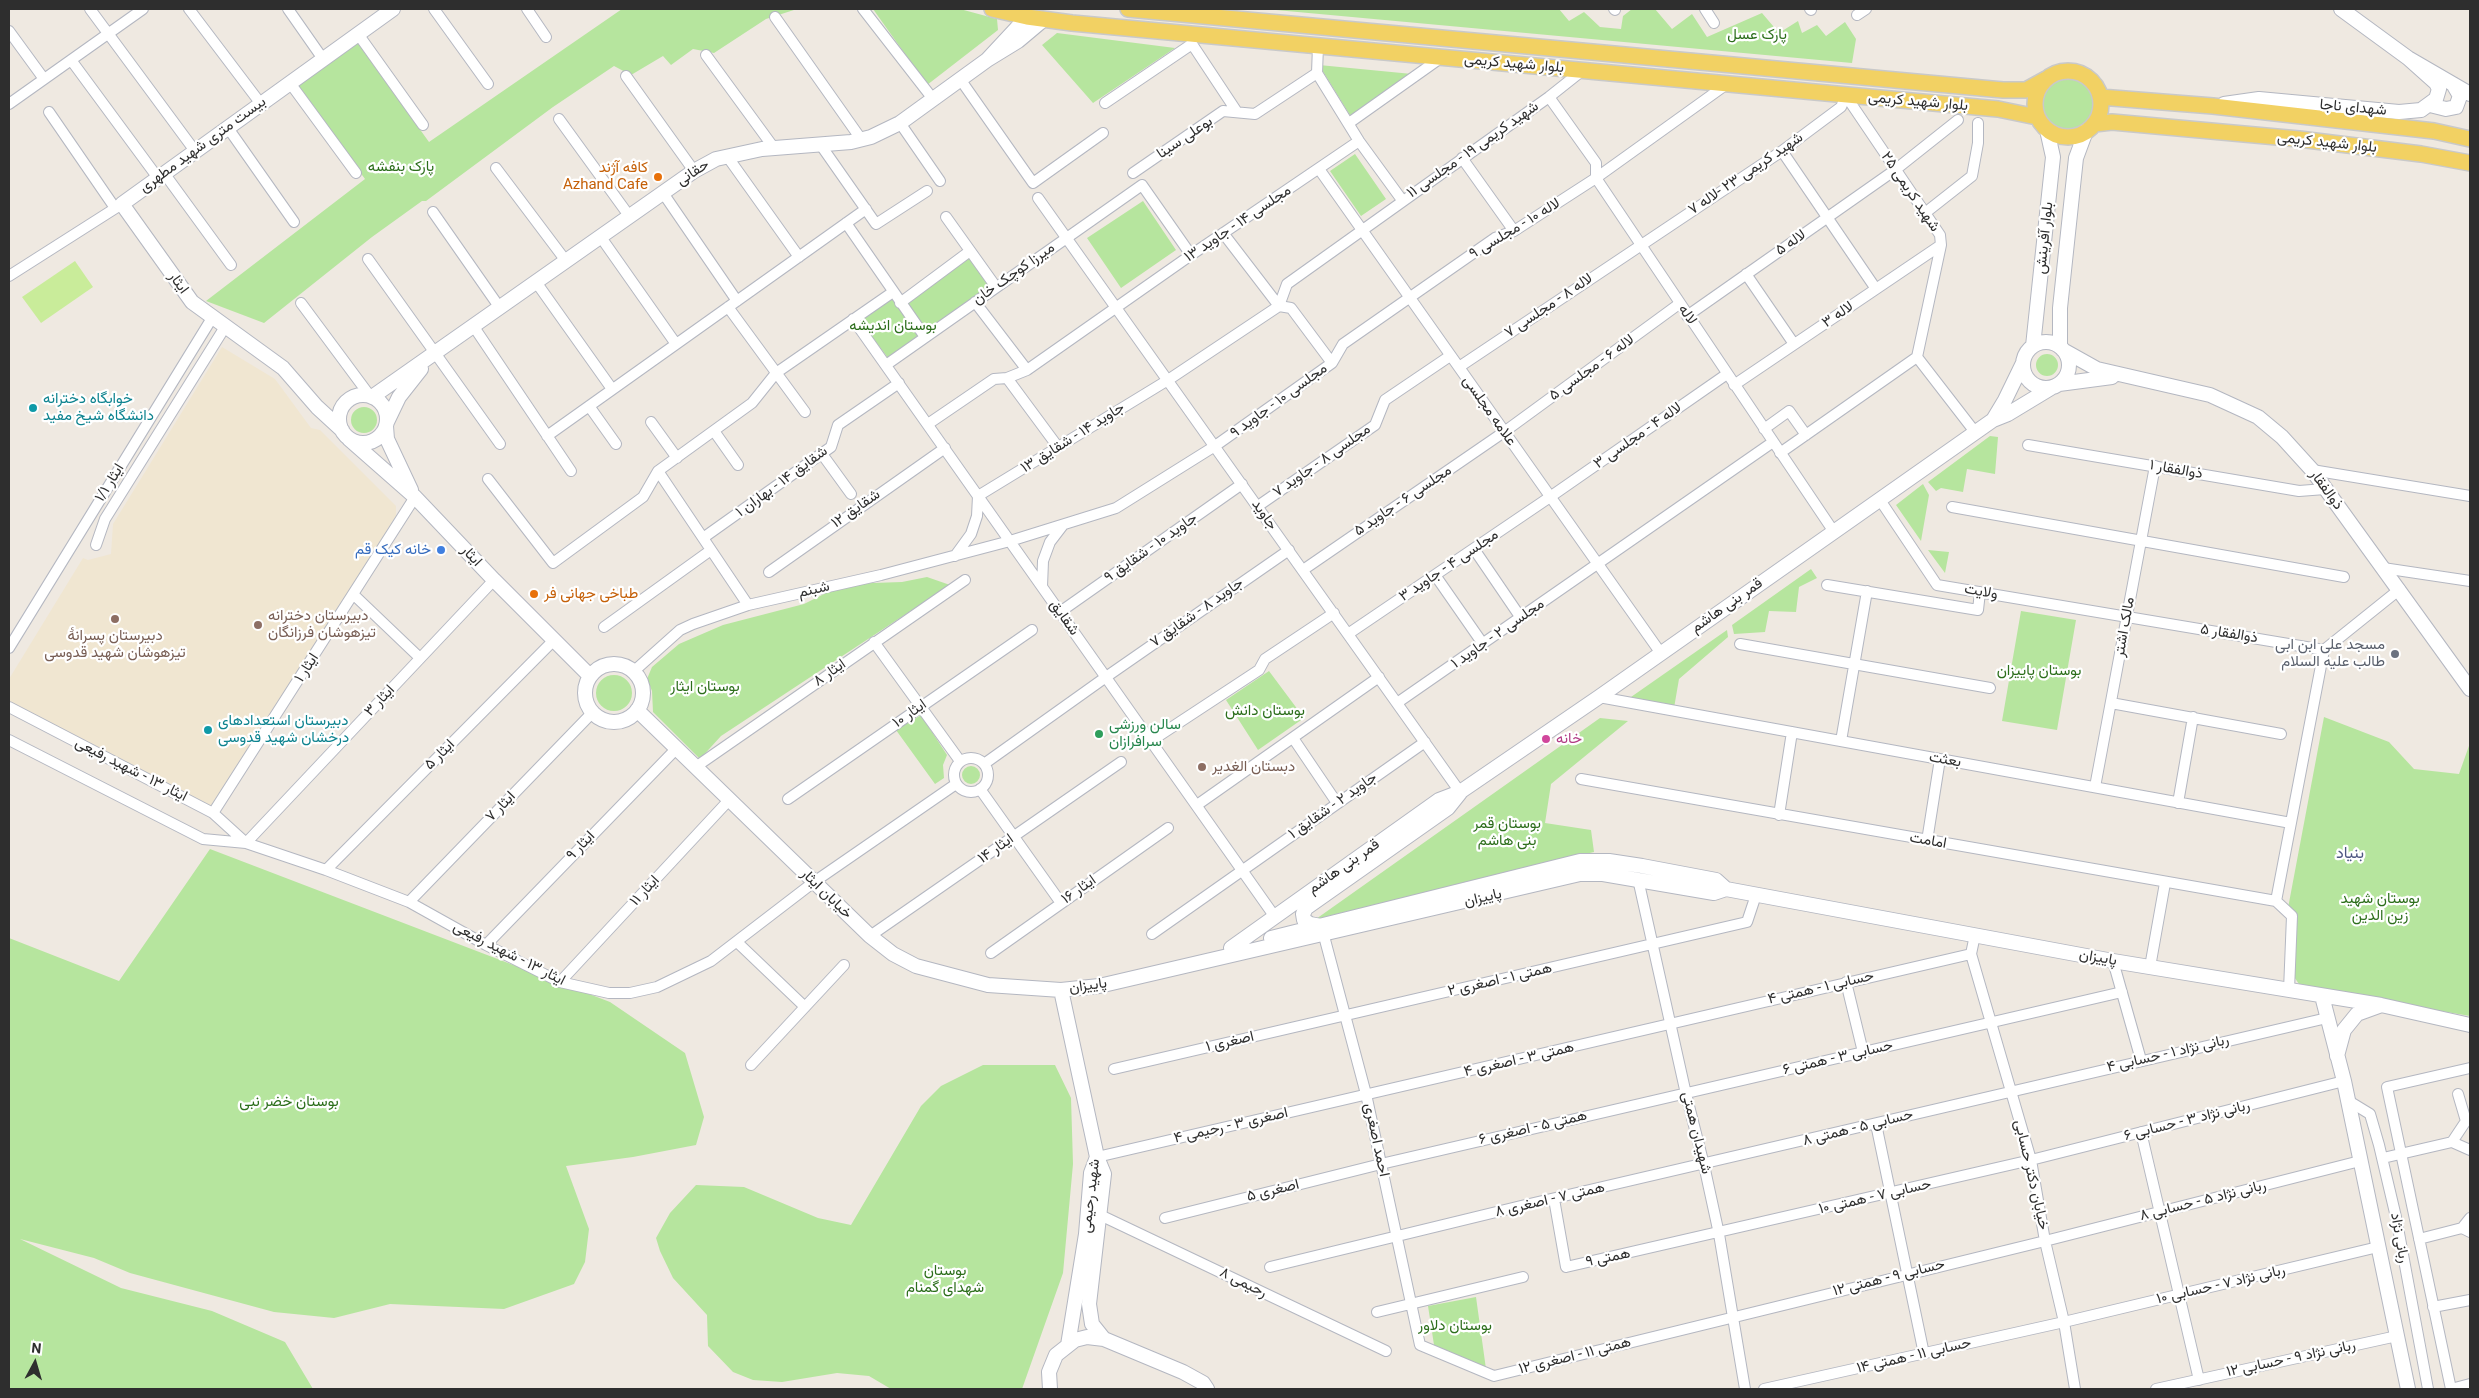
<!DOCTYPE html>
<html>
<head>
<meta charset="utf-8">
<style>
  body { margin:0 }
  #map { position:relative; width:2479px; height:1398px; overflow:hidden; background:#efe9e1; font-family:Roboto,sans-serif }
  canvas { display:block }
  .frame { position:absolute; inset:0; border:10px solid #2e2e2e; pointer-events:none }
  .north { position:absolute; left:10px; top:1338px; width:50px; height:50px; -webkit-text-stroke:4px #fff; paint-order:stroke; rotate:6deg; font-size:14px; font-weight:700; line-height:20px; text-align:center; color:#2e2e2e }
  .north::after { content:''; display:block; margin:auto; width:18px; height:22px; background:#2e2e2e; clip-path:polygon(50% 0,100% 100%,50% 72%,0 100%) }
</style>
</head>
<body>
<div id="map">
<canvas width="2479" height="1398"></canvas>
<div class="frame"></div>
<div class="north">N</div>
</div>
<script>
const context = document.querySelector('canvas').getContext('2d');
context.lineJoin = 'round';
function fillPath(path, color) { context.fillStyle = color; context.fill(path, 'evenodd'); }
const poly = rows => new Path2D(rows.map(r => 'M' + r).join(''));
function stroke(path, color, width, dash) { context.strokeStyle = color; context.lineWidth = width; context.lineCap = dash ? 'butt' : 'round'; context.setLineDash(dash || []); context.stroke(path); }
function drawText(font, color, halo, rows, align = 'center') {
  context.font = font + ' Roboto,Vazirmatn,sans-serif'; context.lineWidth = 4.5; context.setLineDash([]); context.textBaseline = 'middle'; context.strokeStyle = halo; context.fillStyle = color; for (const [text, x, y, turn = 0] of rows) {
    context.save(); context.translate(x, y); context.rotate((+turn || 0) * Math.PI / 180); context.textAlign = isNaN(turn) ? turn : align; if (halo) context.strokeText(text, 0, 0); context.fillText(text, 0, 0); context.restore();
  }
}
fillPath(poly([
  [222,347,275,379,311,428,320,430,396,506,396,516,214,809,9,701,9,679,83,558,88,560,111,554,113,524]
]), '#f0e6d1');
fillPath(poly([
  [622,9,797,9,766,19,714,53,693,49,671,65,663,56,631,75,614,66,553,107,426,201,422,201,372,237,264,323,206,301,365,179,297,86,357,42,429,142],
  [873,9,960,9,997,19,998,30,927,85],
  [1265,9,1559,9,1569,21,1584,12,1600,27,1621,29,1623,16,1632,9,1655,9,1672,29,1692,14,1707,37,1762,13,1779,33,1798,21,1802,33,1817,25,1826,36,1845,22,1856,39,1852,63],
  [1057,33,1175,48,1093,103,1042,45],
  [1319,65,1412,74,1351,117],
  '2042 103a26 26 0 1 1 52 0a26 26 0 1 1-52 0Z',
  [1355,154,1386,199,1361,216,1330,171],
  [1143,201,1176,250,1121,288,1087,238],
  [970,254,995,283,888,358,858,318,895,293,902,304],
  '2036 365a11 11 0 1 1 22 0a11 11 0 1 1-22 0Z',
  '351 420a13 13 0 1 1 26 0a13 13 0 1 1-26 0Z',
  [1990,436,1998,437,1995,474,1967,469,1963,492,1941,488,1936,491,1928,482],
  [1923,484,1929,495,1921,541,1896,505],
  [1928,550,1949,552,1945,573],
  [1811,569,1817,578,1799,587,1796,612,1769,611,1765,632,1734,634,1732,625],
  [927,577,950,585,721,736,700,759,653,712,652,691,647,679,652,667,679,644,723,625,804,604,844,584,902,582],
  [2021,611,2076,620,2057,730,2002,721],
  [1727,630,1728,637,1679,679,1674,708,1631,697],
  [1269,671,1304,718,1258,750,1226,700],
  '596 693a18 18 0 1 1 36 0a18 18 0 1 1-36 0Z',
  [921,715,947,755,943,765,944,778,935,784,896,730],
  [2324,717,2389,742,2414,769,2459,774,2470,743,2470,1016,2301,987,2286,965,2288,908],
  [1600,718,1628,721,1551,784,1545,823,1591,830,1594,852,1316,919],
  '962 775a9 9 0 1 1 18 0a9 9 0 1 1-18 0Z',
  [210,849,610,1002,685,1053,704,1117,696,1145,633,1157,566,1166,589,1229,585,1262,574,1284,504,1309,390,1304,334,1318,274,1312,130,1273,94,1258,20,1239,121,1288,212,1311,285,1342,313,1389,9,1389,9,938,119,981],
  [983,1065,1055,1065,1071,1098,1073,1164,1063,1273,1022,1389,891,1389,869,1376,837,1373,782,1382,753,1380,733,1372,708,1346,707,1315,673,1278,660,1251,656,1238,670,1213,696,1185,744,1187,818,1218,851,1225,921,1106,941,1086],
  [1476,1297,1486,1369,1434,1345,1428,1306]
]), '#b6e59e');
fillPath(poly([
  [75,261,93,287,41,323,22,297]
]), '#c9ec9a');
const street = poly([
  [90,9,195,151],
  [189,9,261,104],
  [288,9,323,59],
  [434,9,488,84],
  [527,9,546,37],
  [863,9,933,99],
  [1614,9,1615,10],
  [1705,9,1714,23],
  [1810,9,1811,10],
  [1857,15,1866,9],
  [775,17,861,139],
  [9,31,44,79],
  [358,34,423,125],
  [1192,44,1237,112],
  [1318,46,1317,73,1359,141,1402,200],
  [706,55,774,148],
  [71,60,158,178],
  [626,76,694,171],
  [960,79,1033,183,1103,133],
  [290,83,356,173],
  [1549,97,1596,163,1596,178,1834,532],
  [1105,103,1192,44],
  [9,104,143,9],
  [49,112,115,208],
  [559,119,630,217],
  [900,123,940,181],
  [1349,123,1442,57],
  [228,128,294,222],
  [820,144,876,224,927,191],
  [1782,151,1876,289],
  [727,156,799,257],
  [1462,158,1514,231],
  [496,168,566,261],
  [1319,169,1660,652],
  [164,173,231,265],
  [1133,173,1223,111,1255,114,1317,73],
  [663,193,737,301],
  [1038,198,1460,792],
  [433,212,500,308],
  [1925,213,1972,176,1978,143,1978,123],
  [946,217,996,287],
  [846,223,925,337],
  [1223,233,1279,306,1291,308,1332,363],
  [600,236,676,344],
  [368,259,500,444],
  [1746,274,1794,344],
  [9,276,122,204],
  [536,282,612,389],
  [975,302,1027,370],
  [301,303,370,396],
  [900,303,970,251],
  [728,307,805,412],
  [1687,316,1895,170,1958,120],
  [853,319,1275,917],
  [474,327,571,471],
  [1917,357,1975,432],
  [886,365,1142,185,1191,255],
  [1459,367,1782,151,1841,107,1846,96,1940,235,1941,245,1917,357],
  [1007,378,1058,447],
  [1734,385,1941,245],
  [589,406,616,444],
  [651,422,677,458],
  [928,424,994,379,1007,378,1027,370,1191,255,1359,141],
  [1764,429,1789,411,1806,435],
  [714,431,738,465],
  [547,436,866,209],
  [2028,445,2299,491,2325,489],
  [1780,453,1917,357],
  [822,454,851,494],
  [2312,470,2470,496],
  [658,471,748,605],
  [488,479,553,563,643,497,658,471,752,403,776,373,893,292],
  [1880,500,1937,585,2324,650,2400,589],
  [1258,506,1375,425,1385,400,1450,356],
  [1952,507,2344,577],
  [703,538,831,447,838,425,899,383],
  [96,545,105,519,225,327],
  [1474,549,1521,618],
  [955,556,971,534,977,516,978,496,1168,380,1279,306,1287,284,1549,97,1583,70],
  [2383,568,2470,581],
  [1303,570,1504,432,1679,304],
  [769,572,945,448],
  [1435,575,1483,644],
  [1827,585,1978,610,1980,592],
  [1042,587,1043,561,1050,542,1063,525],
  [354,595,420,658],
  [1060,612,1242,484],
  [604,627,711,550],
  [1348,634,1550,497,1727,374],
  [874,642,960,761],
  [1740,644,1990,688],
  [9,648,212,318],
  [633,672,680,630,693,624,748,605,881,575,1010,541,1116,508,1215,446,1332,363,1343,344,1495,238,1514,231,1596,178,1727,84],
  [1599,697,2291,823],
  [1397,703,1773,442],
  [2111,703,2281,734],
  [9,707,213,813,246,843],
  [1293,738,1337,803],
  [9,740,203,839,246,843,326,870,409,902,486,945,560,982,609,993,630,993,657,987,711,961,814,882,956,784],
  [1151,741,1259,670,1265,659,1334,613],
  [1841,741,1867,591],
  '954 775a17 17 0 1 1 34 0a17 17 0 1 1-34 0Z',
  [984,764,1106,677,1289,550],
  [697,766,965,580],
  [1581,779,2276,901],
  [2095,787,2155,466],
  [980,789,1061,903],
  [788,799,1032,630],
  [2178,803,2193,717],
  [1197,805,1379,677],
  [213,813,415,497],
  [1779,815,1792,732],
  [1927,841,1940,759],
  [246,843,494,580],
  [326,870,555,639],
  [1638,879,1686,1094,1704,1165,1719,1234,1745,1389],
  [2276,901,2324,650],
  [2276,901,2292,916,2289,990],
  [409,902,593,712],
  [1152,934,1425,742],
  [1975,935,1971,954,2031,1160,2045,1241,2064,1322,2075,1389],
  [870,936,1121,762],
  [1324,936,1366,1094,1420,1345,1494,1376,2045,1241,2360,1161],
  [737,942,805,1007],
  [486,945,677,748],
  [991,953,1168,828],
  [2113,961,2141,1060],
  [2150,967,2165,883],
  [560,982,730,799],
  [1846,982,1863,1052],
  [751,1065,844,965],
  [1114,1069,1747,922,1756,895],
  [2347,1100,2370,1114,2379,1145,2396,1217,2428,1389],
  [1876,1124,1924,1354],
  [2141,1132,2199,1380],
  [2452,1142,2466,1121,2458,1094],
  [1097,1157,1971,954],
  [2383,1158,2452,1142,2470,1150],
  [1554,1199,1566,1267,2031,1160,2344,1081],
  [1100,1215,1386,1351],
  [1165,1218,1381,1164,2122,992],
  [2462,1228,2470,1218],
  [2419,1239,2462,1228,2470,1232],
  [1270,1267,1521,1206,2327,1018],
  [2433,1307,2470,1300],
  [1377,1312,1523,1277],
  [1764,1389,2064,1322,2378,1247],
  [2156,1389,2397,1336],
  [2451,1389,2387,1087,2470,1068],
  [2451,1389,2470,1384]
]);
const secondary = poly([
  [2341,9,2408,58,2470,94],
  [1027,17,987,60,1018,41,1043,20],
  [2224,104,2259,99,2399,112,2421,110,2436,99,2439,89,2436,83,2408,58],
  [2430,105,2446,109,2456,107,2460,96,2453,84],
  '2023 365a23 23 0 1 1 46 0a23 23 0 1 1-46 0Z',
  [2033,346,2053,157,2047,130],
  [2060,347,2060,308,2076,158,2086,131],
  [2063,350,2097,369,2210,395,2258,417,2282,437,2312,470,2470,689],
  [2059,384,2112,377],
  '339 419a24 24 0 1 1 48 0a24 24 0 1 1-48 0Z',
  [372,397,694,171,716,159,762,149,851,142,871,137,900,123,987,60],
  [1993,420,2005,400,2023,363],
  [387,422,399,397,421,369],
  [386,426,387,439,411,490],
  [342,430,317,407,283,368,192,302,122,204,393,9],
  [349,439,415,497,494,580,590,676],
  '585 693a29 29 0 1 1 58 0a29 29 0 1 1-58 0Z',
  [637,710,870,936,893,954,916,966,988,985,1061,990,1099,986,1580,874,1603,874,1714,893,1726,889,2113,961,2381,1005,2470,1025],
  [1321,926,1310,924,1304,920,1303,914,1306,908,1448,808,1460,793],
  [1271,938,1580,861,1609,861,1642,866,1716,880,1726,889],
  [1231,948,1439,800,1460,792,1599,697,1993,420,2008,414,2051,388],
  [1061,990,1097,1157,1104,1174,1089,1304,1092,1324,1104,1339],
  [2322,996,2344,1081,2408,1389],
  [2337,1056,2344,1030,2357,1014,2379,1006],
  [1068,1345,1086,1234,1091,1173,1097,1157],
  [1050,1389,1049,1372,1056,1355,1075,1340,1087,1337,1104,1339,1183,1372,1203,1383,1207,1389]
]);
const primary = poly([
  [992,9,1027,17,1072,23,1998,109,2037,117],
  [1128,9,2003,90,2026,90,2046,79],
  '2035 104a33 33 0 1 1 66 0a33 33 0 1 1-66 0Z',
  [2100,97,2213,106,2434,131,2470,139],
  [2094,124,2112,122,2299,139,2421,154,2470,163]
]);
stroke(street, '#b4b7c1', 12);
stroke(secondary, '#b4b7c1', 16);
stroke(primary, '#c9c9c9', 18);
stroke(street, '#fff', 10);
stroke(secondary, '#fff', 14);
stroke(primary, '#f2d163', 15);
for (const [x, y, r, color] of [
  [658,177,5,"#e8710a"],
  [33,408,5,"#0f9aa8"],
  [441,550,5,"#3f7fe0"],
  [534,594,5,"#e8710a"],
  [115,619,5,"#8d6e63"],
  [258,625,5,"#8d6e63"],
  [2395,654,5,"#6b7280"],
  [208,730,5,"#0f9aa8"],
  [1099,734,5,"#2e9e5b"],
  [1546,739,5,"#d1479c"],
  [1202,767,5,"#8d6e63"]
]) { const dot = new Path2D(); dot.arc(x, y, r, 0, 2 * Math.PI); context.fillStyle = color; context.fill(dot); stroke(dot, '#fff', 2); }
drawText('15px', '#2c6e1b', '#fff', [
  ["پارک عسل",1757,35],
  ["پارک بنفشه",401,167],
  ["بوستان اندیشه",893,326],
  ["بوستان پاییزان",2039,671],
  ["بوستان ایثار",705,687],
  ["بوستان دانش",1265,711],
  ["بوستان قمر",1507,824],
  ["بنی هاشم",1507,841],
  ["بوستان شهید",2380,899],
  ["زین الدین",2380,916],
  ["بوستان خضر نبی",289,1102],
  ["بوستان",945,1271],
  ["شهدای گمنام",945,1288],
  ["بوستان دلاور",1455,1326]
]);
drawText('15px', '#2e2e2e', '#fff', [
  ["بلوار شهید کریمی",1514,64,5],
  ["بلوار شهید کریمی",1918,102,5],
  ["شهدای ناجا",2353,108,5],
  ["بوعلی سینا",1185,138,-34],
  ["بلوار شهید کریمی",2327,143,6],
  ["بیست متری شهید مطهری",203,145,-36],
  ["شهید کریمی ۱۹ - مجلسی ۱۱",1473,150,-35],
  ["حقانی",693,173,-33],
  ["شهید کریمی ۲۳ -لاله ۷",1746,174,-34],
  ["شهید کریمی ۲۵",1910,192,56],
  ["مجلسی ۱۴ - جاوید ۱۳",1238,224,-34],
  ["لاله ۱۰ - مجلسی ۹",1515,229,-31],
  ["بلوار آفرینش",2045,238,-84],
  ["لاله ۵",1791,243,-35],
  ["میرزا کوچک خان",1014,274,-35],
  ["ایثار",178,283,54],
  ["لاله ۸ - مجلسی ۷",1549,306,-34],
  ["لاله",1687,315,56],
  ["لاله ۳",1838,315,-34],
  ["لاله ۶ - مجلسی ۵",1592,368,-36],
  ["مجلسی ۱۰ - جاوید ۹",1279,401,-36],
  ["علامه مجلسی",1489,411,55],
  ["لاله ۴ - مجلسی ۳",1638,436,-35],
  ["جاوید ۱۴ - شقایق ۱۳",1073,438,-32],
  ["مجلسی ۸ - جاوید ۷",1322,461,-35],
  ["ذوالفقار ۱",2176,470,10],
  ["شقایق ۱۴ - بهاران ۱",782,482,-36],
  ["ایثار ۱/۱",110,483,-58],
  ["ذوالفقار",2326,490,54],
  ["مجلسی ۶ - جاوید ۵",1403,501,-34],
  ["شقایق ۱۲",856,509,-35],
  ["جاوید",1264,515,55],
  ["جاوید ۱۰ - شقایق ۹",1151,548,-35],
  ["ایثار",471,556,47],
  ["مجلسی ۴ - جاوید ۳",1449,566,-34],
  ["شبنم",814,590,-13],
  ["ولایت",1981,592,10],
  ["قمر بنی هاشم",1727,606,-35],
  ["جاوید ۸ - شقایق ۷",1197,613,-35],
  ["شقایق",1064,618,55],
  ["مالک اشتر",2125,627,-80],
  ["مجلسی ۲ - جاوید ۱",1498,634,-35],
  ["ذوالفقار ۵",2229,634,9],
  ["ایثار ۱",307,668,-57],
  ["ایثار ۸",830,673,-35],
  ["ایثار ۳",380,701,-47],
  ["ایثار ۱۰",910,714,-35],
  ["ایثار ۵",440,755,-45],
  ["بعثت",1945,760,10],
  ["ایثار ۱۳ - شهید رفیعی",131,770,27],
  ["جاوید ۲ - شقایق ۱",1333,806,-35],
  ["ایثار ۷",501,807,-46],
  ["امامت",1928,841,10],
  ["ایثار ۹",581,846,-46],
  ["ایثار ۱۴",996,849,-35],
  ["قمر بنی هاشم",1344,867,-35],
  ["ایثار ۱۶",1079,890,-35],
  ["ایثار ۱۱",645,891,-47],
  ["خیابان ایثار",826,894,44],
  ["پاییزان",1483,898,-13],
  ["ایثار ۱۳ - شهید رفیعی",509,954,27],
  ["پاییزان",2098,958,10],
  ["همتی ۱ - اصغری ۲",1500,980,-13],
  ["پاییزان",1088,986,-8],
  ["حسابی ۱ - همتی ۴",1821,988,-13],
  ["اصغری ۱",1230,1042,-13],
  ["ربانی نژاد ۱ - حسابی ۴",2168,1054,-13],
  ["حسابی ۳ - همتی ۶",1838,1058,-13],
  ["همتی ۳ - اصغری ۴",1519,1060,-13],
  ["ربانی نژاد ۳ - حسابی ۶",2187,1121,-14],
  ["اصغری ۳ - رحیمی ۴",1231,1126,-13],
  ["همتی ۵ - اصغری ۶",1533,1128,-13],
  ["حسابی ۵ - همتی ۸",1858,1128,-14],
  ["شهیدان همتی",1696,1133,76],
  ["احمد اصغری",1376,1140,78],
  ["خیابان دکتر حسابی",2031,1175,77],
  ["اصغری ۵",1273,1191,-14],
  ["شهید رحیمی",1091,1196,-83],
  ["حسابی ۷ - همتی ۱۰",1875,1197,-13],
  ["همتی ۷ - اصغری ۸",1550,1200,-13],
  ["ربانی نژاد ۵ - حسابی ۸",2203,1201,-14],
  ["ربانی نژاد",2399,1238,80],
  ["همتی ۹",1608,1258,-12],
  ["حسابی ۹ - همتی ۱۲",1889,1278,-14],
  ["رحیمی ۸",1243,1283,26],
  ["ربانی نژاد ۷ - حسابی ۱۰",2221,1285,-13],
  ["همتی ۱۱ - اصغری ۱۲",1575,1356,-14],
  ["حسابی ۱۱ - همتی ۱۴",1914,1356,-13],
  ["ربانی نژاد ۹ - حسابی ۱۲",2291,1359,-12]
]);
drawText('15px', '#c56008', '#fff', [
  ["کافه آژند",648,168],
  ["Azhand Cafe",648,185],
  ["طباخی جهانی فر",544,594,"left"]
], 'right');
drawText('15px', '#0d838f', '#fff', [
  ["خوابگاه دخترانه",43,399],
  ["دانشگاه شیخ مفید",43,416],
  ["دبیرستان استعدادهای",218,721],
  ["درخشان شهید قدوسی",218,738]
], 'left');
drawText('15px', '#366cbe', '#fff', [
  ["خانه کیک قم",431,550]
], 'right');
drawText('15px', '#785e54', '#fff', [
  ["دبیرستان دخترانه",268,616],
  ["تیزهوشان فرزانگان",268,633],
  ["دبیرستان پسرانهٔ",115,636,"center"],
  ["تیزهوشان شهید قدوسی",115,653,"center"],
  ["دبستان الغدیر",1212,767]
], 'left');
drawText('15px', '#5b616d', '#fff', [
  ["مسجد علی ابن ابی",2385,645],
  ["طالب علیه السلام",2385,662]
], 'right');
drawText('15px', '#27864d', '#fff', [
  ["سالن ورزشی",1109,725],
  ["سرافرازان",1109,742]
], 'left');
drawText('15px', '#b23c85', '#fff', [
  ["خانه",1556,739]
], 'left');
drawText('16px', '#4d5680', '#fff', [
  ["بنیاد",2350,854]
]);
</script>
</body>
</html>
